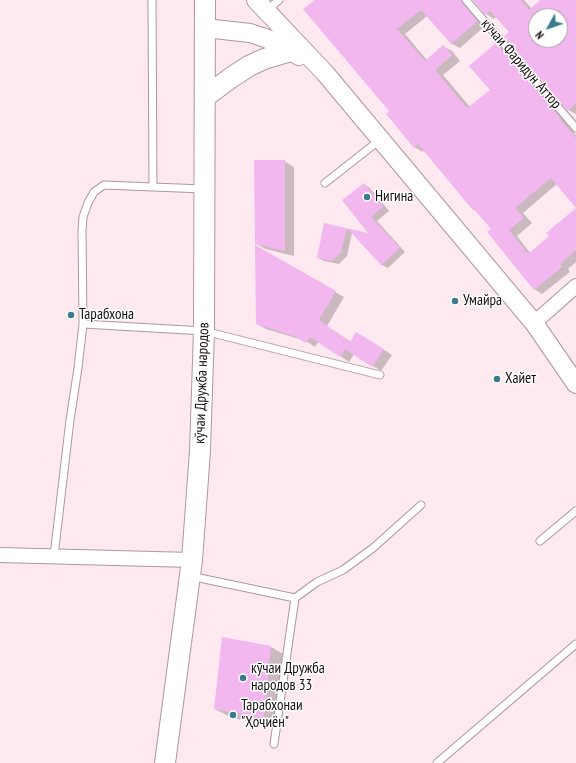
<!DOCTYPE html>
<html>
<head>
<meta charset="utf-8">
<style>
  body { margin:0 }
  #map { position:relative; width:576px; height:763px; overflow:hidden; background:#fde9ef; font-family:"PT Sans Narrow",sans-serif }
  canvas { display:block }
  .north { position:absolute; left:528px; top:8px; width:40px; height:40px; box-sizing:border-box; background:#fff; border:1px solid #a29fa0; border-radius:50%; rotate:230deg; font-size:11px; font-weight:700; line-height:16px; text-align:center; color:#160e11 }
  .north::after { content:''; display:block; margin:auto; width:14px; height:18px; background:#397c8d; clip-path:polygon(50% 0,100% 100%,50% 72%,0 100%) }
</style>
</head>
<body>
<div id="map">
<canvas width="576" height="763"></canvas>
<div class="north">N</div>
</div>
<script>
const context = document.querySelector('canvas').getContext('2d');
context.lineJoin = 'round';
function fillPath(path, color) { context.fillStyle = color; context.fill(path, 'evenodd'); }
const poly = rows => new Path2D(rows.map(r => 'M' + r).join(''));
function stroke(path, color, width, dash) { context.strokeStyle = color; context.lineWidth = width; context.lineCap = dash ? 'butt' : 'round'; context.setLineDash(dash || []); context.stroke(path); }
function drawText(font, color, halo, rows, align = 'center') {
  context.font = font + ' "PT Sans Narrow",sans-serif'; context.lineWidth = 3; context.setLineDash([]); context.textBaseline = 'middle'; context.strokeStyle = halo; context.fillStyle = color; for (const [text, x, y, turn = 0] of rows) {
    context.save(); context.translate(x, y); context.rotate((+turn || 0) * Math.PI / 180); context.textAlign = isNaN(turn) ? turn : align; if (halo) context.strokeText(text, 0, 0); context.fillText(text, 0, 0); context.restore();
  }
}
fillPath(poly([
  [316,0,473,0,471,0,469,7,485,26,460,48,452,44,427,16,405,34,427,60,443,46,452,51,460,61,443,75,470,107,491,91,496,44,504,49,568,122,566,123,576,135,576,206,557,184,523,213,532,223,517,236,530,253,550,237,576,209,576,262,568,269,570,272,542,294,534,289,492,229,478,212,472,209,424,150,423,152,414,147],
  [473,0,524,0,532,9,542,0,576,0,576,114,568,110,510,32,496,17,494,19,486,14],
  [536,16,560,16,560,40,536,40],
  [284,161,294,167,294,256,266,249,256,244],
  [364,184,370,188,389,211,377,221,405,252,388,268,382,265,352,233,347,256,339,264,324,261,318,258,325,224,370,234],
  [256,246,344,297,327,326,351,342,365,338,392,355,381,371,354,354,349,362,319,341,315,347,306,341,266,329,257,324],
  [271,647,287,656,281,727,232,718,215,709]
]), '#0003');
fillPath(poly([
  [315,0,461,0,462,3,478,21,451,44,421,10,397,29,425,61,443,45,452,55,435,70,467,108,490,90,469,66,496,43,560,117,559,118,576,138,576,208,551,178,515,208,524,218,509,230,528,254,549,236,546,233,576,208,576,250,560,264,562,267,534,290,487,232,491,229,473,208,472,209,418,144,414,148,386,114,389,111,303,9],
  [473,0,521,0,529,10,540,0,576,0,576,103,568,111,504,36,509,32,490,11,485,15],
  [536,16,560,16,560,40,536,40],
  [254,160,285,160,285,251,255,244],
  [364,183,383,207,371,217,400,248,381,265,347,228,341,252,332,261,317,258,324,223,368,233,342,200],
  [255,245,336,291,319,320,350,342,356,332,384,349,372,367,345,349,340,357,310,337,306,343,296,337,256,324],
  [222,637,271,646,264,718,214,709]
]), '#f2b7ee');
const service = poly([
  [152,0,153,187],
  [466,0,576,128],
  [267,10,279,0],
  [325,183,381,139],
  [203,189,104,185,94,192,88,203,83,217,82,231,83,324,204,331,380,375],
  [540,541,576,511],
  [54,556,70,420,78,368,83,324],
  [190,576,295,598,274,744],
  [295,598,317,582,343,570,373,548,421,505],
  [437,763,576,644]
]);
const minor = poly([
  [534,323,576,286],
  [0,555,192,560]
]);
const tertiary = poly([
  [256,0,325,73,534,323,576,384],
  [205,28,250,33,268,39,299,56]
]);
const secondary = poly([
  [205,97,232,77,249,66,264,59,291,51],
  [165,763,192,560,200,451,204,331,205,0]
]);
stroke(service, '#af979f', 9);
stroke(minor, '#af979f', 16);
stroke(tertiary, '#af979f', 20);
stroke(secondary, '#af979f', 22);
stroke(service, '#fff', 7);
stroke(minor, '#fff', 14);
stroke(tertiary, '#fff', 18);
stroke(secondary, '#fff', 20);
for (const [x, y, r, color] of [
  [367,197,4,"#397c8d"],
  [455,301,4,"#397c8d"],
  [71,315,4,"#397c8d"],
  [497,379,4,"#397c8d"],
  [243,678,4,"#397c8d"],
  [233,715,4,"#397c8d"]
]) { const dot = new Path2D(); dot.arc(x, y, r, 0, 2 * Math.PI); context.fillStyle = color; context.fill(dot); stroke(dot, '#fff', 1.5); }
drawText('15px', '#160e11', '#fff', [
  ["кӯчаи Фаридун Аттор",521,64,49],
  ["кӯчаи Дружба народов",202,383,-88]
]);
drawText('15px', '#160e11', '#fff', [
  ["Нигина",375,197],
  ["Умайра",463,301],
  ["Тарабхона",79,315],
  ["Хайет",505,379],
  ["кӯчаи Дружба",251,669],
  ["народов 33",251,686],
  ["Тарабхонаи",241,706],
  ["\"Ҳоҷиён\"",241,723]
], 'left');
</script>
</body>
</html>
